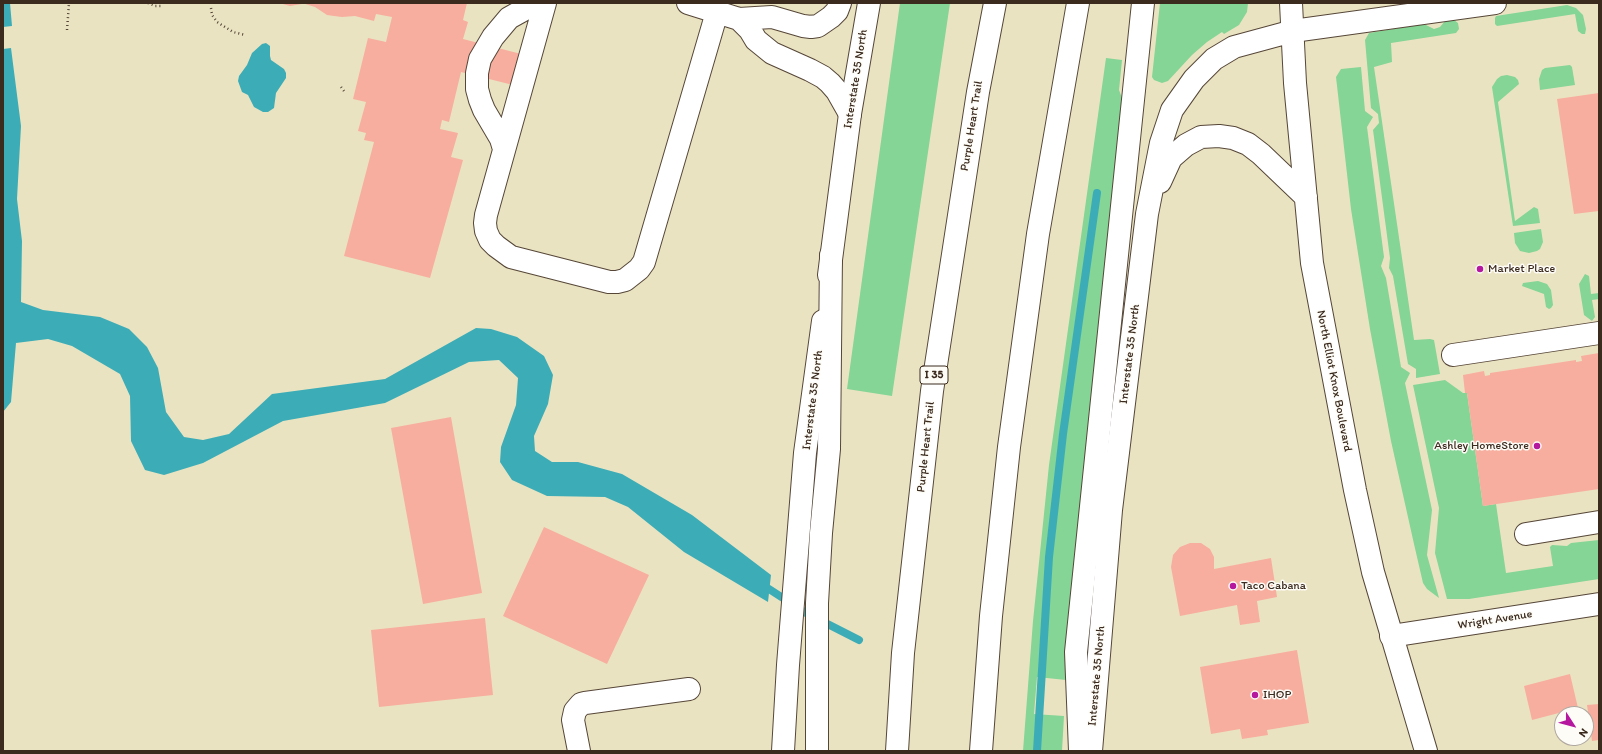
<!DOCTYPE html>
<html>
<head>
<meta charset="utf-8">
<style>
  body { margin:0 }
  #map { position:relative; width:1602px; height:754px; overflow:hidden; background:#eae3c2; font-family:Itim,sans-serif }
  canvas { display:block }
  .frame { position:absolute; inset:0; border:4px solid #3b2a1e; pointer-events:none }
  .north { position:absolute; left:1554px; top:706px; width:40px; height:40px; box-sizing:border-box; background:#fdfcf7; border:1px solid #afa8a0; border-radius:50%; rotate:126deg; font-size:11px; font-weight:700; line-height:16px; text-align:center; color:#3b2a1e }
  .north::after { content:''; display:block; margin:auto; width:14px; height:18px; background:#b5179e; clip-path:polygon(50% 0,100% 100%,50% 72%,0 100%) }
</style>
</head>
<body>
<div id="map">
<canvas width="1602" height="754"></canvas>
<div class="frame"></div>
<div class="north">N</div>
</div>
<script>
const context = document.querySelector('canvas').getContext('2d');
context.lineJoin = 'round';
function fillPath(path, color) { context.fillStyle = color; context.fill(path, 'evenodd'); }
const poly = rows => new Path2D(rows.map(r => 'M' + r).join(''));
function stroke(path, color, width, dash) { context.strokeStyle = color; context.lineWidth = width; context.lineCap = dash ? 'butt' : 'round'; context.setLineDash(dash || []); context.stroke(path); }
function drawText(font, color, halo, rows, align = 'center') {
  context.font = font + ' Itim,sans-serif'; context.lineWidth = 3; context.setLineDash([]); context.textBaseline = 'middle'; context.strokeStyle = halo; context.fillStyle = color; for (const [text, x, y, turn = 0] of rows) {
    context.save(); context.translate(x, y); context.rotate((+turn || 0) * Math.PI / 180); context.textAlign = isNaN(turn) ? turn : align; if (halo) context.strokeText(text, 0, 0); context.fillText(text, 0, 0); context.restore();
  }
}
fillPath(poly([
  [900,3,950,3,892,396,847,389],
  [1160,3,1248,3,1247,12,1239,25,1224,34,1222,32,1207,42,1192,55,1168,81,1162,83,1154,80,1152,77],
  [1567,5,1576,8,1583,15,1586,29,1585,34,1582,34,1578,31,1575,14,1497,26,1495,24,1495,18,1496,16],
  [1454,20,1458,23,1459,29,1456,33,1391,43,1392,62,1374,67,1414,340,1430,339,1434,340,1440,374,1416,378,1416,369,1408,364,1393,276,1389,268,1390,258,1373,130,1379,123,1378,114,1371,108,1365,40,1369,33,1424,24,1434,29,1440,27,1445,21],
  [1106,58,1122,60,1119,90,1122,98,1117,169,1066,680,1037,677,1034,714,1064,716,1062,751,1023,751,1033,621,1049,465],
  [1570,65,1572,67,1575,85,1540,90,1539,79,1542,70,1545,68],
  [1361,67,1365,111,1373,117,1367,127,1384,257,1381,266,1386,278,1401,367,1410,373,1405,383,1432,510,1427,555,1439,598,1427,589,1423,583,1414,544,1391,441,1370,329,1351,209,1336,77,1341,69],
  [1507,75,1515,77,1518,80,1519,84,1498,102,1515,221,1534,207,1538,209,1540,223,1513,226,1492,87,1497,79,1501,76],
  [1541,229,1543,242,1540,249,1537,251,1529,253,1520,251,1515,243,1514,233],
  [1585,274,1589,276,1591,294,1599,293,1599,299,1592,300,1595,317,1592,321,1584,315,1579,284],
  [1538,281,1547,284,1551,290,1553,305,1551,308,1549,309,1546,307,1544,294,1522,286,1523,283],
  [1445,380,1463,393,1467,393,1483,506,1496,504,1506,573,1553,566,1550,547,1552,545,1567,546,1571,543,1599,540,1599,579,1469,599,1447,599,1435,553,1439,508,1413,385]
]), '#84d596');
fillPath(poly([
  [3,3,10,3,12,26,3,27],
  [266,43,270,46,270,56,271,60,284,69,286,73,286,78,276,93,274,108,268,112,263,112,254,107,248,95,242,92,238,81,239,76,247,65,252,53,262,44],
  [11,48,21,126,17,199,22,241,21,302,43,310,100,317,129,329,147,347,158,368,166,412,184,437,203,440,229,434,272,394,385,379,476,328,491,329,517,337,544,356,553,375,548,404,534,436,535,451,552,462,578,462,622,474,692,515,771,575,768,602,684,552,628,507,605,497,547,496,512,480,500,462,501,447,516,405,518,378,499,360,469,362,385,403,283,421,203,463,164,475,145,470,131,441,130,396,120,374,72,346,48,339,16,343,11,402,3,412,3,49]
]), '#3cadb7');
stroke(poly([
  [769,589,806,613,859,640],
  [1037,751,1049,557,1063,434,1097,193]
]), '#3cadb7', 8);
fillPath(poly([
  [279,3,301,3,302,4,290,6],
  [302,3,467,3,463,20,468,22,463,39,525,55,517,86,461,72,449,122,442,120,440,129,458,133,451,157,463,160,430,278,344,256,374,142,364,140,366,133,358,131,366,102,353,99,368,38,386,42,392,17,376,14,374,21,355,16,342,17,334,16,327,15,315,7],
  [1599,93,1599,211,1574,214,1557,99],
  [1599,353,1599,489,1483,506,1467,393,1465,393,1463,375,1484,371,1485,376,1490,375,1490,373,1576,360,1576,362,1582,361,1581,356],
  [451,417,482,593,423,604,391,428],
  [544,527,649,575,607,664,503,616],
  [1190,543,1201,543,1210,549,1214,557,1214,569,1271,558,1277,597,1257,601,1260,622,1240,625,1237,605,1180,616,1171,567,1173,555,1180,547],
  [485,618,493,695,379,707,371,630],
  [1297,650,1309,723,1267,730,1268,735,1242,739,1240,729,1211,734,1200,667],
  [1570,674,1578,708,1532,720,1524,686],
  [1599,704,1599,740,1592,741,1587,705]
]), '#f7ae9e');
const minor = poly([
  [545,3,486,215,485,223,486,231,490,240,496,246,511,257,609,282,617,282,625,280,639,269,644,262,717,12],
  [688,3,739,19,772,17,803,26,811,27,818,26,831,17,837,11,840,3],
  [739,19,750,30,756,40,772,53,810,70,823,77,830,83,837,91,850,114],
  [1293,31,1495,3],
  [504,149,501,139,484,110,480,100,477,89,477,73,480,59,493,37,509,18,536,3],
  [1453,355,1599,333],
  [1526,534,1599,522],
  [1391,636,1599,604],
  [579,751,573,720,575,711,581,704,585,703,689,689]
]);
const major = poly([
  [1291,3,1295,83,1312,263,1355,490,1373,572,1426,751],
  [1160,182,1171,158,1186,145,1201,137,1219,136,1233,138,1248,144,1261,154,1306,197],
  [829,275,850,114,869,3],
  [783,751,788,665,805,453,823,321],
  [1091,751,1111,510,1147,214,1161,143,1172,110,1194,79,1214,59,1234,47,1293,31]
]);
const highway = poly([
  [817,751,817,603,821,533,829,449,831,255],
  [897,751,903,653,932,391,978,92,995,3],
  [981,751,991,616,1009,447,1038,234,1078,3],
  [1080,751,1076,652,1143,3]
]);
stroke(minor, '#554637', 24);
stroke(major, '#554637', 24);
stroke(highway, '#554637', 24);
stroke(poly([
  [148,3,155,6,163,6],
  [211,8,212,15,217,22,233,32,245,35],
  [67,30,69,3],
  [341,87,344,91]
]), '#554637', 2.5, [1, 3]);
stroke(minor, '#fff', 22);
stroke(major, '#fff', 22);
stroke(highway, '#fff', 22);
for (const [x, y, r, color] of [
  [1480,269,4,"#b5179e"],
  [1537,446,4,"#b5179e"],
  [1233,586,4,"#b5179e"],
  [1255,695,4,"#b5179e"]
]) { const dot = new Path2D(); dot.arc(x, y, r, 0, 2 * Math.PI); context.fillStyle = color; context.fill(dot); stroke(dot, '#fdfcf7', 1.5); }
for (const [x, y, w] of [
  [934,375,28]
]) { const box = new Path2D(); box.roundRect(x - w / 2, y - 9, w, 18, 3); context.fillStyle = '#fdfcf7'; context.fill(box); stroke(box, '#3b2a1e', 1); }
drawText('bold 11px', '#3b2a1e', null, [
  ["I 35",934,375]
]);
drawText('12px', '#3b2a1e', '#fdfcf7', [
  ["Interstate 35 North",856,79,-81],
  ["Purple Heart Trail",972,126,-81],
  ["Interstate 35 North",1130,354,-83],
  ["North Elliot Knox Boulevard",1334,381,79],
  ["Interstate 35 North",813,400,-83],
  ["Purple Heart Trail",926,447,-84],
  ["Wright Avenue",1495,620,-9],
  ["Interstate 35 North",1097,676,-85]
]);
drawText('12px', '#3b2a1e', '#fdfcf7', [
  ["Market Place",1488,269],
  ["Ashley HomeStore",1529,446,"right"],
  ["Taco Cabana",1241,586],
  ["IHOP",1263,695]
], 'left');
</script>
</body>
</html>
